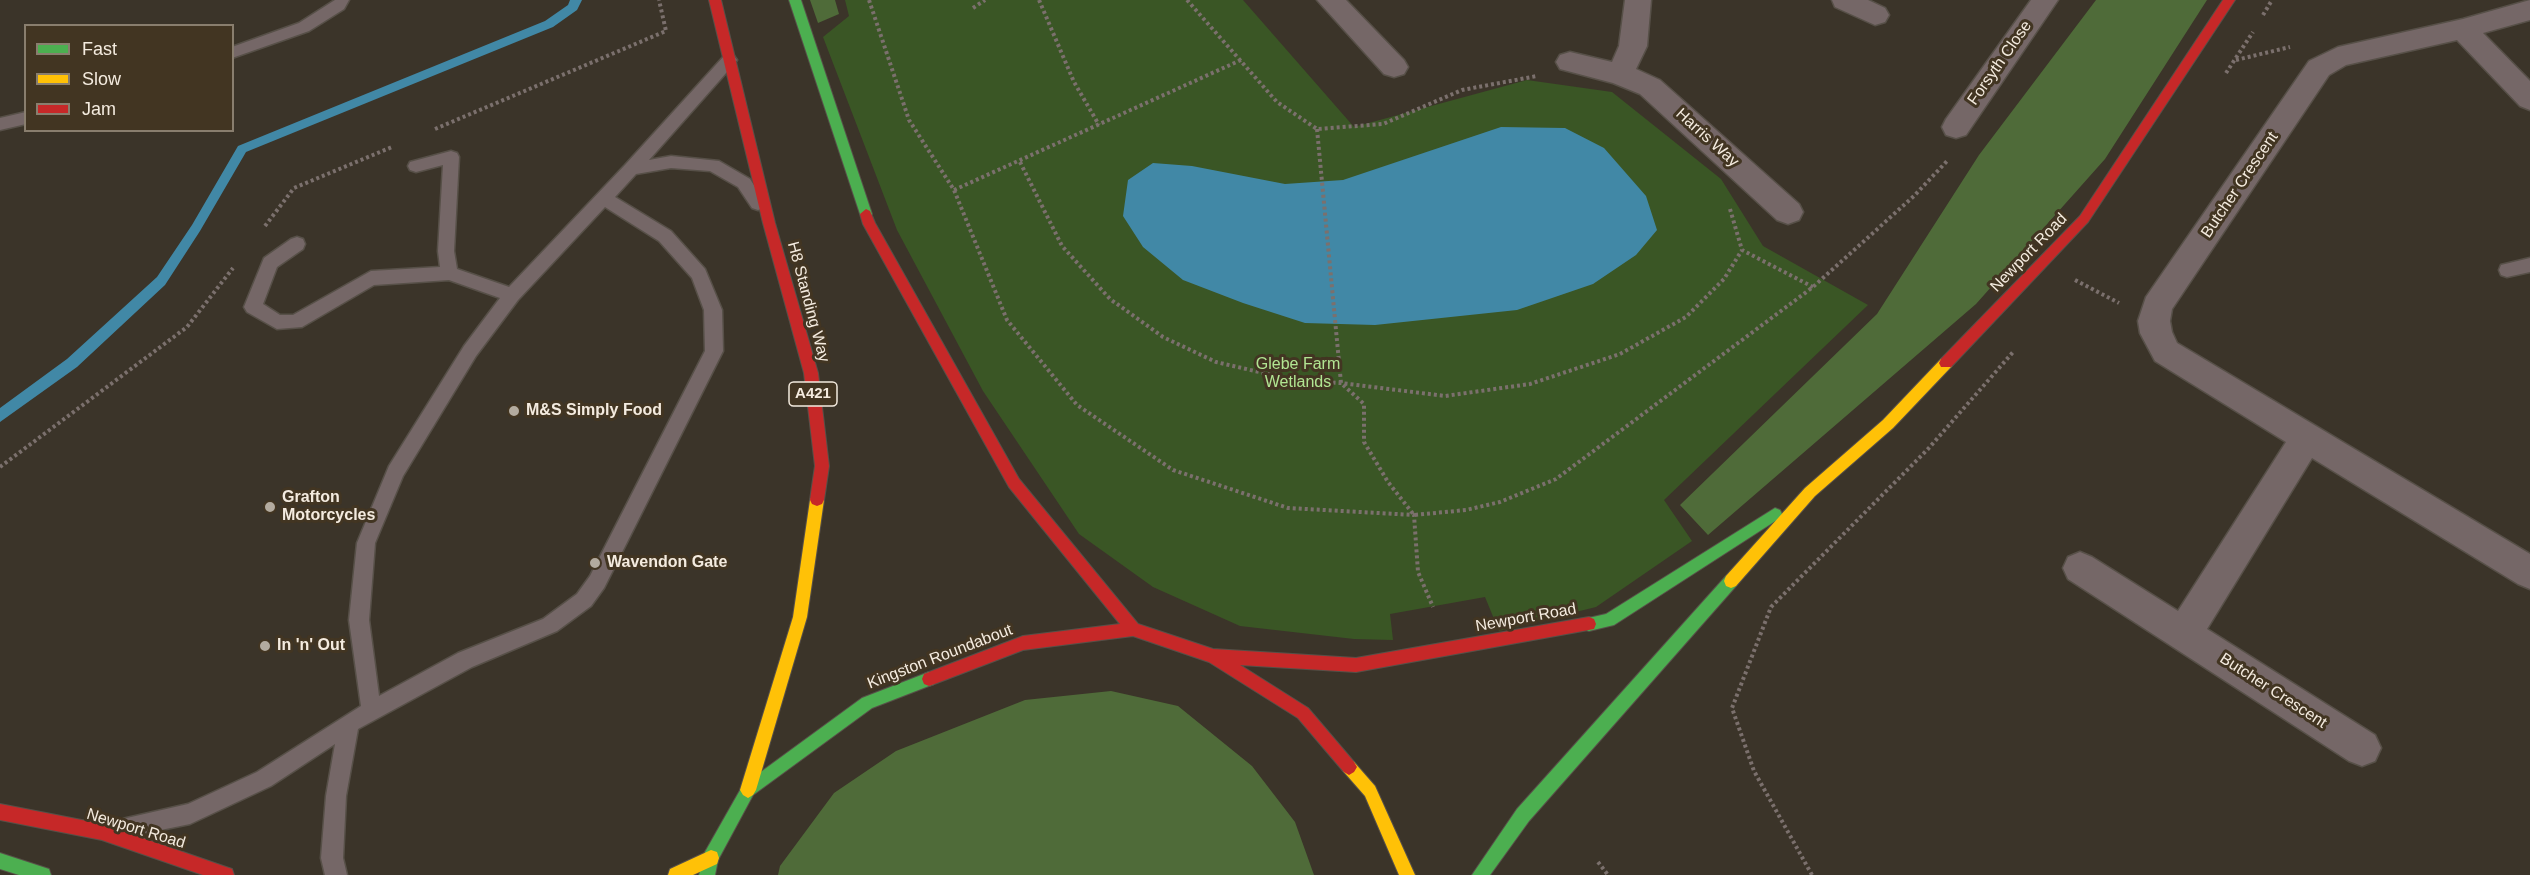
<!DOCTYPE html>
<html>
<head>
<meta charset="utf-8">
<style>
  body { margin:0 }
  #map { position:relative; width:2530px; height:875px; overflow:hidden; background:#3b3429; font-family:Helvetica,sans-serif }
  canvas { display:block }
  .legend { position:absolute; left:24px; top:24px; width:210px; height:108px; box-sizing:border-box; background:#423522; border:2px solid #897e6e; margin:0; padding:8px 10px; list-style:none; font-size:18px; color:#f4ebdf }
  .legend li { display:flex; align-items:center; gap:12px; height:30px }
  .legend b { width:30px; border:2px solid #897e6e }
</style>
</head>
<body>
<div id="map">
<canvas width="2530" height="875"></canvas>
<ul class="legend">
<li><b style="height:8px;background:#4caf50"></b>Fast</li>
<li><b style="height:8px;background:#ffc107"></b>Slow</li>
<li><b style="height:8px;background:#c62828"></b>Jam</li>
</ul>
</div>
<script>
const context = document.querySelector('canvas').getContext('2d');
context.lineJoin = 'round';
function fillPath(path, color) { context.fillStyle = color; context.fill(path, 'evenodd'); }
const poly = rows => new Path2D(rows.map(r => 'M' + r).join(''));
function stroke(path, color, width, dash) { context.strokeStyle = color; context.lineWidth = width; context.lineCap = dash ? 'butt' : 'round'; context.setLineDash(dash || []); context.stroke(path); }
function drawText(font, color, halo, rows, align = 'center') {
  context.font = font + ' Helvetica,sans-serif'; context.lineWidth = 6; context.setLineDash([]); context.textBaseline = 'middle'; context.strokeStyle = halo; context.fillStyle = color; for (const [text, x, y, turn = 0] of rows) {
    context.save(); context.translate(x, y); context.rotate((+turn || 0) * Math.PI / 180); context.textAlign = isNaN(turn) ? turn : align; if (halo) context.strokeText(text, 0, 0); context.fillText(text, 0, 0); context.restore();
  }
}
fillPath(poly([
  [845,0,1243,0,1354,127,1527,80,1612,92,1721,179,1763,246,1868,305,1664,500,1692,541,1596,607,1499,631,1485,597,1390,614,1393,640,1354,639,1240,626,1153,587,1079,534,983,391,897,230,823,37,849,16]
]), '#3a5625');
fillPath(poly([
  [810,0,835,0,839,14,818,23],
  [2096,0,2207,0,2105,159,1976,304,1708,535,1680,505,1877,314,1979,155],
  [1111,691,1178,706,1252,766,1295,822,1314,875,778,875,780,866,834,793,896,751,1025,700]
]), '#4f6b39');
fillPath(poly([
  [1501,127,1565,128,1604,148,1646,196,1657,230,1636,255,1593,284,1517,310,1375,325,1305,323,1243,303,1183,280,1143,247,1123,216,1128,180,1153,163,1192,166,1285,184,1343,180]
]), '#4188a6');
fillPath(poly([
  [570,0,582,0,577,10,553,27,246,152,200,231,165,285,77,367,0,422,0,408,67,359,157,277,192,225,238,146,545,21,568,5,570,0]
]), '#4188a6');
const lane = poly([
  [335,0,349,0,344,9,309,31,232,58,232,47,299,23,335,0],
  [729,54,734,56,737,60,734,64,649,160,671,156,719,161,750,179,766,204,764,208,758,210,752,208,738,187,710,171,671,168,636,174,615,197,671,231,705,269,722,310,723,351,604,588,591,606,557,631,472,667,358,729,346,796,343,858,347,875,325,875,321,858,326,796,335,744,271,786,190,824,112,840,105,837,102,830,105,823,188,804,257,772,361,706,349,620,357,543,389,466,464,346,500,298,449,280,374,285,302,327,277,329,247,312,244,307,264,258,291,239,297,237,303,239,305,244,303,249,277,267,263,304,280,315,293,315,371,271,440,267,438,251,443,165,416,172,410,170,408,166,410,162,451,151,457,153,459,157,454,251,457,269,509,287,625,165,724,56,729,54],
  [605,207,659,241,692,278,704,310,705,351,590,576,577,594,543,619,458,653,379,696,369,620,375,543,403,476,476,356,518,300,605,207],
  [26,112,26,124,0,130,0,118,26,112],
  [2530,258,2530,272,2507,277,2501,275,2499,270,2501,265,2530,258]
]);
const street = poly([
  [1317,0,1346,0,1404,60,1408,67,1404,74,1394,77,1384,74,1317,0],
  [1625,0,1651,0,1647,46,1636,69,1660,80,1799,204,1803,212,1799,220,1788,224,1777,220,1640,94,1613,83,1560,69,1556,62,1560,55,1570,52,1612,62,1619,46,1625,0],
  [1832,0,1868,0,1885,8,1889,15,1885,22,1875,25,1835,7,1832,0],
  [2031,0,2058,0,1966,135,1956,138,1946,135,1942,127,1946,119,2031,0],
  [2530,0,2530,20,2483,33,2530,81,2530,110,2520,106,2457,40,2346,65,2329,75,2172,309,2170,321,2172,332,2177,343,2530,554,2530,589,2518,584,2312,458,2207,629,2375,735,2381,748,2375,761,2362,766,2349,761,2068,579,2063,568,2068,557,2080,552,2092,557,2178,611,2286,442,2155,361,2140,333,2138,321,2146,297,2309,61,2338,47,2463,19,2530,0]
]);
const fast = poly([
  [789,0,801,0,872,214,870,217,866,219,860,214,789,0],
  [1775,508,1780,510,1782,514,1780,518,1614,625,1589,631,1584,629,1582,624,1584,619,1606,614,1775,508],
  [1731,574,1736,576,1738,581,1736,586,1529,821,1490,875,1472,875,1517,809,1726,576,1731,574],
  [929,672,934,674,936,679,934,684,872,708,753,795,718,860,715,875,699,875,705,852,743,785,862,698,929,672],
  [0,853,49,869,51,875,19,875,0,869,0,853]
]);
const slow = poly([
  [1946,358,1951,359,1953,363,1951,367,1893,428,1815,496,1736,586,1731,588,1726,586,1724,581,1726,576,1805,488,1883,420,1941,359,1946,358],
  [817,494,822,496,824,500,807,617,756,790,753,795,748,798,743,795,740,790,793,617,810,500,812,496,817,494],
  [1349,759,1354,762,1375,786,1415,875,1399,875,1365,796,1344,772,1341,767,1344,762,1349,759],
  [711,850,717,852,719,858,717,864,693,875,668,875,670,869,711,850]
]);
const jam = poly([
  [709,0,721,0,775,223,818,373,829,466,824,500,822,504,817,506,812,504,810,500,815,466,804,373,763,223,709,0],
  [2223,0,2235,0,2088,222,1951,367,1941,367,1939,363,1941,359,2080,216,2223,0],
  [866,209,870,211,875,223,1019,479,1138,624,1213,649,1356,658,1589,617,1594,619,1596,624,1594,629,1356,672,1240,665,1308,708,1354,762,1357,767,1354,772,1349,775,1344,772,1298,718,1209,662,1133,636,1023,650,929,686,924,684,922,679,924,674,1023,636,1120,624,1009,487,863,224,860,214,866,209],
  [0,804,102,824,226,867,232,869,234,875,203,875,102,840,0,820,0,804]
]);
stroke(lane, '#575048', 3);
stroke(street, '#575048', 3);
stroke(fast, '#575048', 2);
stroke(slow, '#575048', 2);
stroke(jam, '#575048', 2);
stroke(poly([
  [869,0,909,120,954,190,1007,320,1077,405,1173,470,1288,508,1414,515,1418,572,1433,607],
  [1039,0,1074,82,1099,125],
  [1187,0,1277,102,1317,129,1383,124,1462,90,1537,76],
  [973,8,985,0],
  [2263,15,2272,0],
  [2236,60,2290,47],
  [2226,73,2253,32],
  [435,129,666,31,659,0],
  [1317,129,1341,383,1364,404,1364,442,1388,482,1414,515,1466,510,1500,502,1556,479,1813,287,1914,196,1948,160],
  [1020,162,1062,246,1110,299,1163,337,1216,362,1298,381,1341,383,1445,396,1530,384,1620,354,1686,317,1724,279,1742,250],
  [954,190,1241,60],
  [1730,209,1742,250,1813,287],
  [265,226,294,188,392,147],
  [2075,280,2119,303],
  [0,467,187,327,233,268],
  [1598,862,1608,875],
  [1812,875,1754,771,1732,708,1771,607,1928,449,2014,351]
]), '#7b706d', 4, [3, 3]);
fillPath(lane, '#756767');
fillPath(street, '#756767');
fillPath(fast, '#4caf50');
fillPath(slow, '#ffc107');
fillPath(jam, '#c62828');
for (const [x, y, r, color] of [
  [514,411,6,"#b3ab9f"],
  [270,507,6,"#b3ab9f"],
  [595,563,6,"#b3ab9f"],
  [265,646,6,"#b3ab9f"]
]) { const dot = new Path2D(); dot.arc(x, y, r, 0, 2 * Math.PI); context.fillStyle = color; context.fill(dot); stroke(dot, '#423522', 2); }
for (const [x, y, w] of [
  [813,394,48]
]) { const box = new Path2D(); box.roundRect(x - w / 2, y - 12, w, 24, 4.5); context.fillStyle = '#423522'; context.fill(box); stroke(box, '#f4ebdf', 1.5); }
drawText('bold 15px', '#f4ebdf', null, [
  ["A421",813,394]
]);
drawText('16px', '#f4ebdf', '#423522', [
  ["Forsyth Close",2000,63,-55],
  ["Harris Way",1707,138,42],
  ["Butcher Crescent",2240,185,-56],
  ["Newport Road",2029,253,-46],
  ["H8 Standing Way",808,302,75],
  ["Newport Road",1526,618,-10],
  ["Kingston Roundabout",940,657,-21],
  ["Butcher Crescent",2273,691,33],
  ["Newport Road",136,829,17]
]);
drawText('16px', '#b1e592', '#423522', [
  ["Glebe Farm",1298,365],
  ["Wetlands",1298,383]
]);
drawText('bold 16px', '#f4ebdf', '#423522', [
  ["M&S Simply Food",526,411],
  ["Grafton",282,498],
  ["Motorcycles",282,516],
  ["Wavendon Gate",607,563],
  ["In 'n' Out",277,646]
], 'left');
</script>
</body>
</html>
